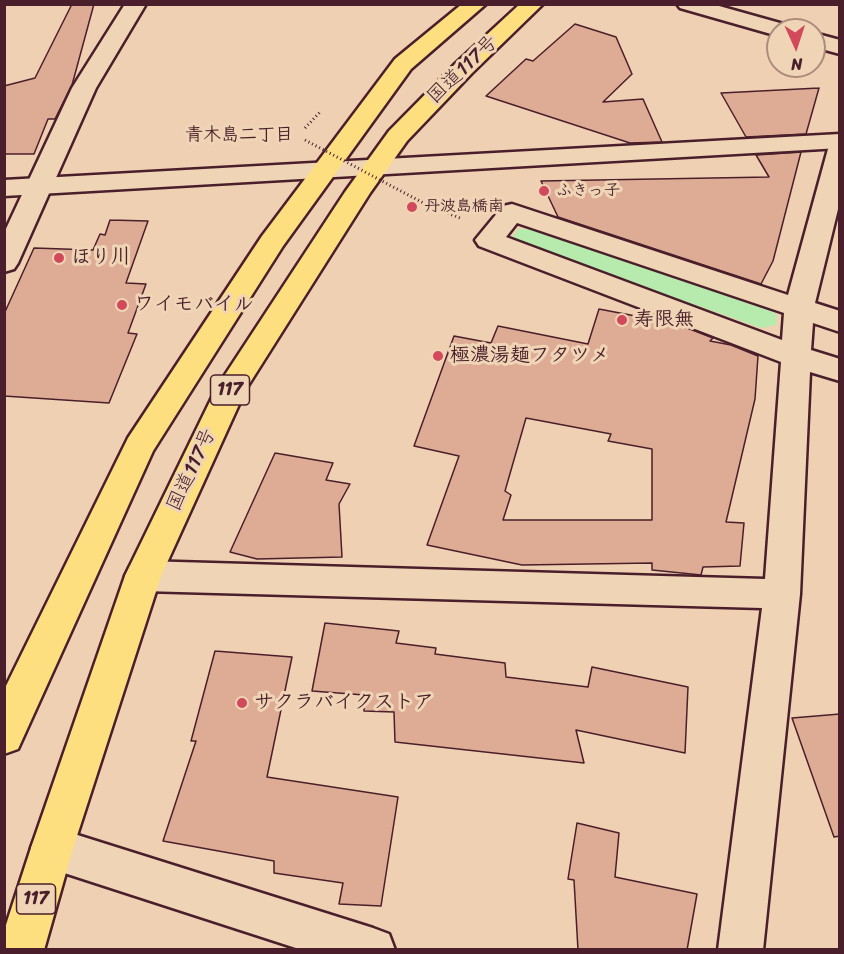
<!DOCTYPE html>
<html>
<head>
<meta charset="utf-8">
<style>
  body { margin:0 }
  #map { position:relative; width:844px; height:954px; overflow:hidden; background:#efd0b2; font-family:Sriracha,sans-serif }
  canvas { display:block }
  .frame { position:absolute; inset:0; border:6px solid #4a1f2b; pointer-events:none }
  .north { position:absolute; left:766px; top:18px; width:60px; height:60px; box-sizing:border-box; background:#efd5b6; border:2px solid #ad8c7e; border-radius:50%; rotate:177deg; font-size:16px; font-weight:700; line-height:24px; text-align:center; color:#4a1f2b }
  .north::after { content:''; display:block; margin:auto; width:21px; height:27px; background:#d1495b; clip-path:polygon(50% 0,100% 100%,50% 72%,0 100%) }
</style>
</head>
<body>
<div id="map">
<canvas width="844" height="954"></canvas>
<div class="frame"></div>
<div class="north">N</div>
</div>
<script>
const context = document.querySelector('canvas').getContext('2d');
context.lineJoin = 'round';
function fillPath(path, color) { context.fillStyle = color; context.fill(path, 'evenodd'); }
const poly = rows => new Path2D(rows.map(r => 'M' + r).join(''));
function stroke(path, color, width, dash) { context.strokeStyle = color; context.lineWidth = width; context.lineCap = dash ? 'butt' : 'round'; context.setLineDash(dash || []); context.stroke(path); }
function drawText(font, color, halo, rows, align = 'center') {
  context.font = font + ' Sriracha,"Klee One",sans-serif'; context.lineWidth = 6; context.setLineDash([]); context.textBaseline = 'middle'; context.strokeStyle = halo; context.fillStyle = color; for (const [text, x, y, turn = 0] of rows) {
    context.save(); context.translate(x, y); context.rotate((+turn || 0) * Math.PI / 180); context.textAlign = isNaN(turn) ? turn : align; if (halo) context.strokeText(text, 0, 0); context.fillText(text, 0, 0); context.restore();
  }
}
fillPath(poly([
  [518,229,534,229,756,301,777,315,776,325,761,328,516,242,513,237]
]), '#b6ebad');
const building = poly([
  [72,4,94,4,72,85,55,119,48,119,34,154,4,154,4,86,35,78,72,4],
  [575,24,616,37,632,74,603,102,643,99,662,142,630,143,486,96,526,59,533,61,575,24],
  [819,88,806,134,746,137,721,93,819,88],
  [801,152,773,261,761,284,558,217,541,181,769,177,756,155,801,152],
  [110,220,148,221,126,283,146,284,128,333,137,334,109,403,4,396,4,314,34,248,93,250,100,234,105,235,110,220],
  [599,309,677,324,713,338,710,341,731,345,758,356,755,399,726,522,744,523,740,566,703,567,701,575,652,570,652,563,522,565,427,545,459,456,414,446,454,336,491,343,498,326,588,344,599,309],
  [526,418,611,434,608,441,652,449,652,520,503,520,511,495,505,491,526,418],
  [275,453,333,463,326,480,350,484,339,504,342,557,257,559,230,552,275,453],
  [325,623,399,631,396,643,436,648,435,654,505,663,506,677,588,687,592,667,688,687,685,753,576,730,584,763,395,742,394,712,364,711,364,695,312,691,325,623],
  [215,651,292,657,267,777,398,797,381,906,339,904,343,883,274,873,274,861,163,841,196,741,191,741,215,651],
  [840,714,840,836,834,837,792,718,840,714],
  [577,823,619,833,615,877,697,894,687,950,578,950,574,880,568,879,577,823]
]);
fillPath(building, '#deab94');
stroke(building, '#4a1f2b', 1.5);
const minor = poly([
  [125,4,146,4,96,88,18,263,14,269,4,272,4,233,72,88,125,4],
  [677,4,712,4,787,25,790,30,778,30,778,36,680,8,677,4],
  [814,33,840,40,840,54,814,47,814,33],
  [840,142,840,201,815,303,840,311,840,332,813,323,811,350,840,359,840,381,810,372,800,594,763,950,718,950,762,608,143,591,130,586,125,576,130,566,143,561,765,579,781,362,479,246,475,240,503,206,512,204,788,295,828,149,831,144,840,142],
  [517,223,784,313,782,340,506,237,517,223],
  [52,827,373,928,389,934,395,950,302,950,52,869,37,863,31,848,37,833,52,827]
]);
const tertiary = poly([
  [840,134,840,148,4,196,4,180,840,134]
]);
const trunk = poly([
  [462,4,486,4,411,69,283,246,153,451,18,749,4,754,4,690,128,438,262,236,395,59,462,4],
  [520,4,543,4,472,73,407,141,370,193,246,389,161,576,73,848,44,950,4,950,4,931,31,848,125,576,217,387,345,192,389,131,456,63,520,4]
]);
stroke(minor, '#4a1f2b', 5);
stroke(tertiary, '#4a1f2b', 5);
stroke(trunk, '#4a1f2b', 5);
stroke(poly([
  [305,128,321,111],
  [429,206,460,218]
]), '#4a1f2b', 3, [1, 3]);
fillPath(minor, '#efd5b6');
fillPath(tertiary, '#efd5b6');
fillPath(trunk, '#fedf80');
stroke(poly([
  [305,140,429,206]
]), '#4a1f2b', 3, [1, 3]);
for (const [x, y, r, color] of [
  [544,191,6,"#d1495b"],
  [412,207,6,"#d1495b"],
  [59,258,6,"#d1495b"],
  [122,305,6,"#d1495b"],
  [622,320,6,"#d1495b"],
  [438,356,6,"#d1495b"],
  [242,703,6,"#d1495b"]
]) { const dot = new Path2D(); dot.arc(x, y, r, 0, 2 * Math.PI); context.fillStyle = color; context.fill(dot); stroke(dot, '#efd5b6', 2); }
drawText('bold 16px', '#4a1f2b', '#efd5b6', [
  ["ふきっ子",556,191],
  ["丹波島橋南",424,207]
], 'left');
drawText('bold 18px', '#4a1f2b', '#efd5b6', [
  ["青木島二丁目",239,135]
]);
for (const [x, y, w] of [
  [230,390,39],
  [36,899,39]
]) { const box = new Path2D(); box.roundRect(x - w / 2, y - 15, w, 30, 4.5); context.fillStyle = '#efd5b6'; context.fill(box); stroke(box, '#4a1f2b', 1.5); }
drawText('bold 18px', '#4a1f2b', null, [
  ["117",230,390],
  ["117",36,899]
]);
drawText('20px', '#4a1f2b', '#efd5b6', [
  ["国道117号",463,70,-44],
  ["国道117号",192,470,-65]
]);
drawText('bold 20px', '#4a1f2b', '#efd5b6', [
  ["ほり川",71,258],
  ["ワイモバイル",134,305],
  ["寿限無",634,320],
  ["極濃湯麺フタツメ",450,356],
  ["サクラバイクストア",254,703]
], 'left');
</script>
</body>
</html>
